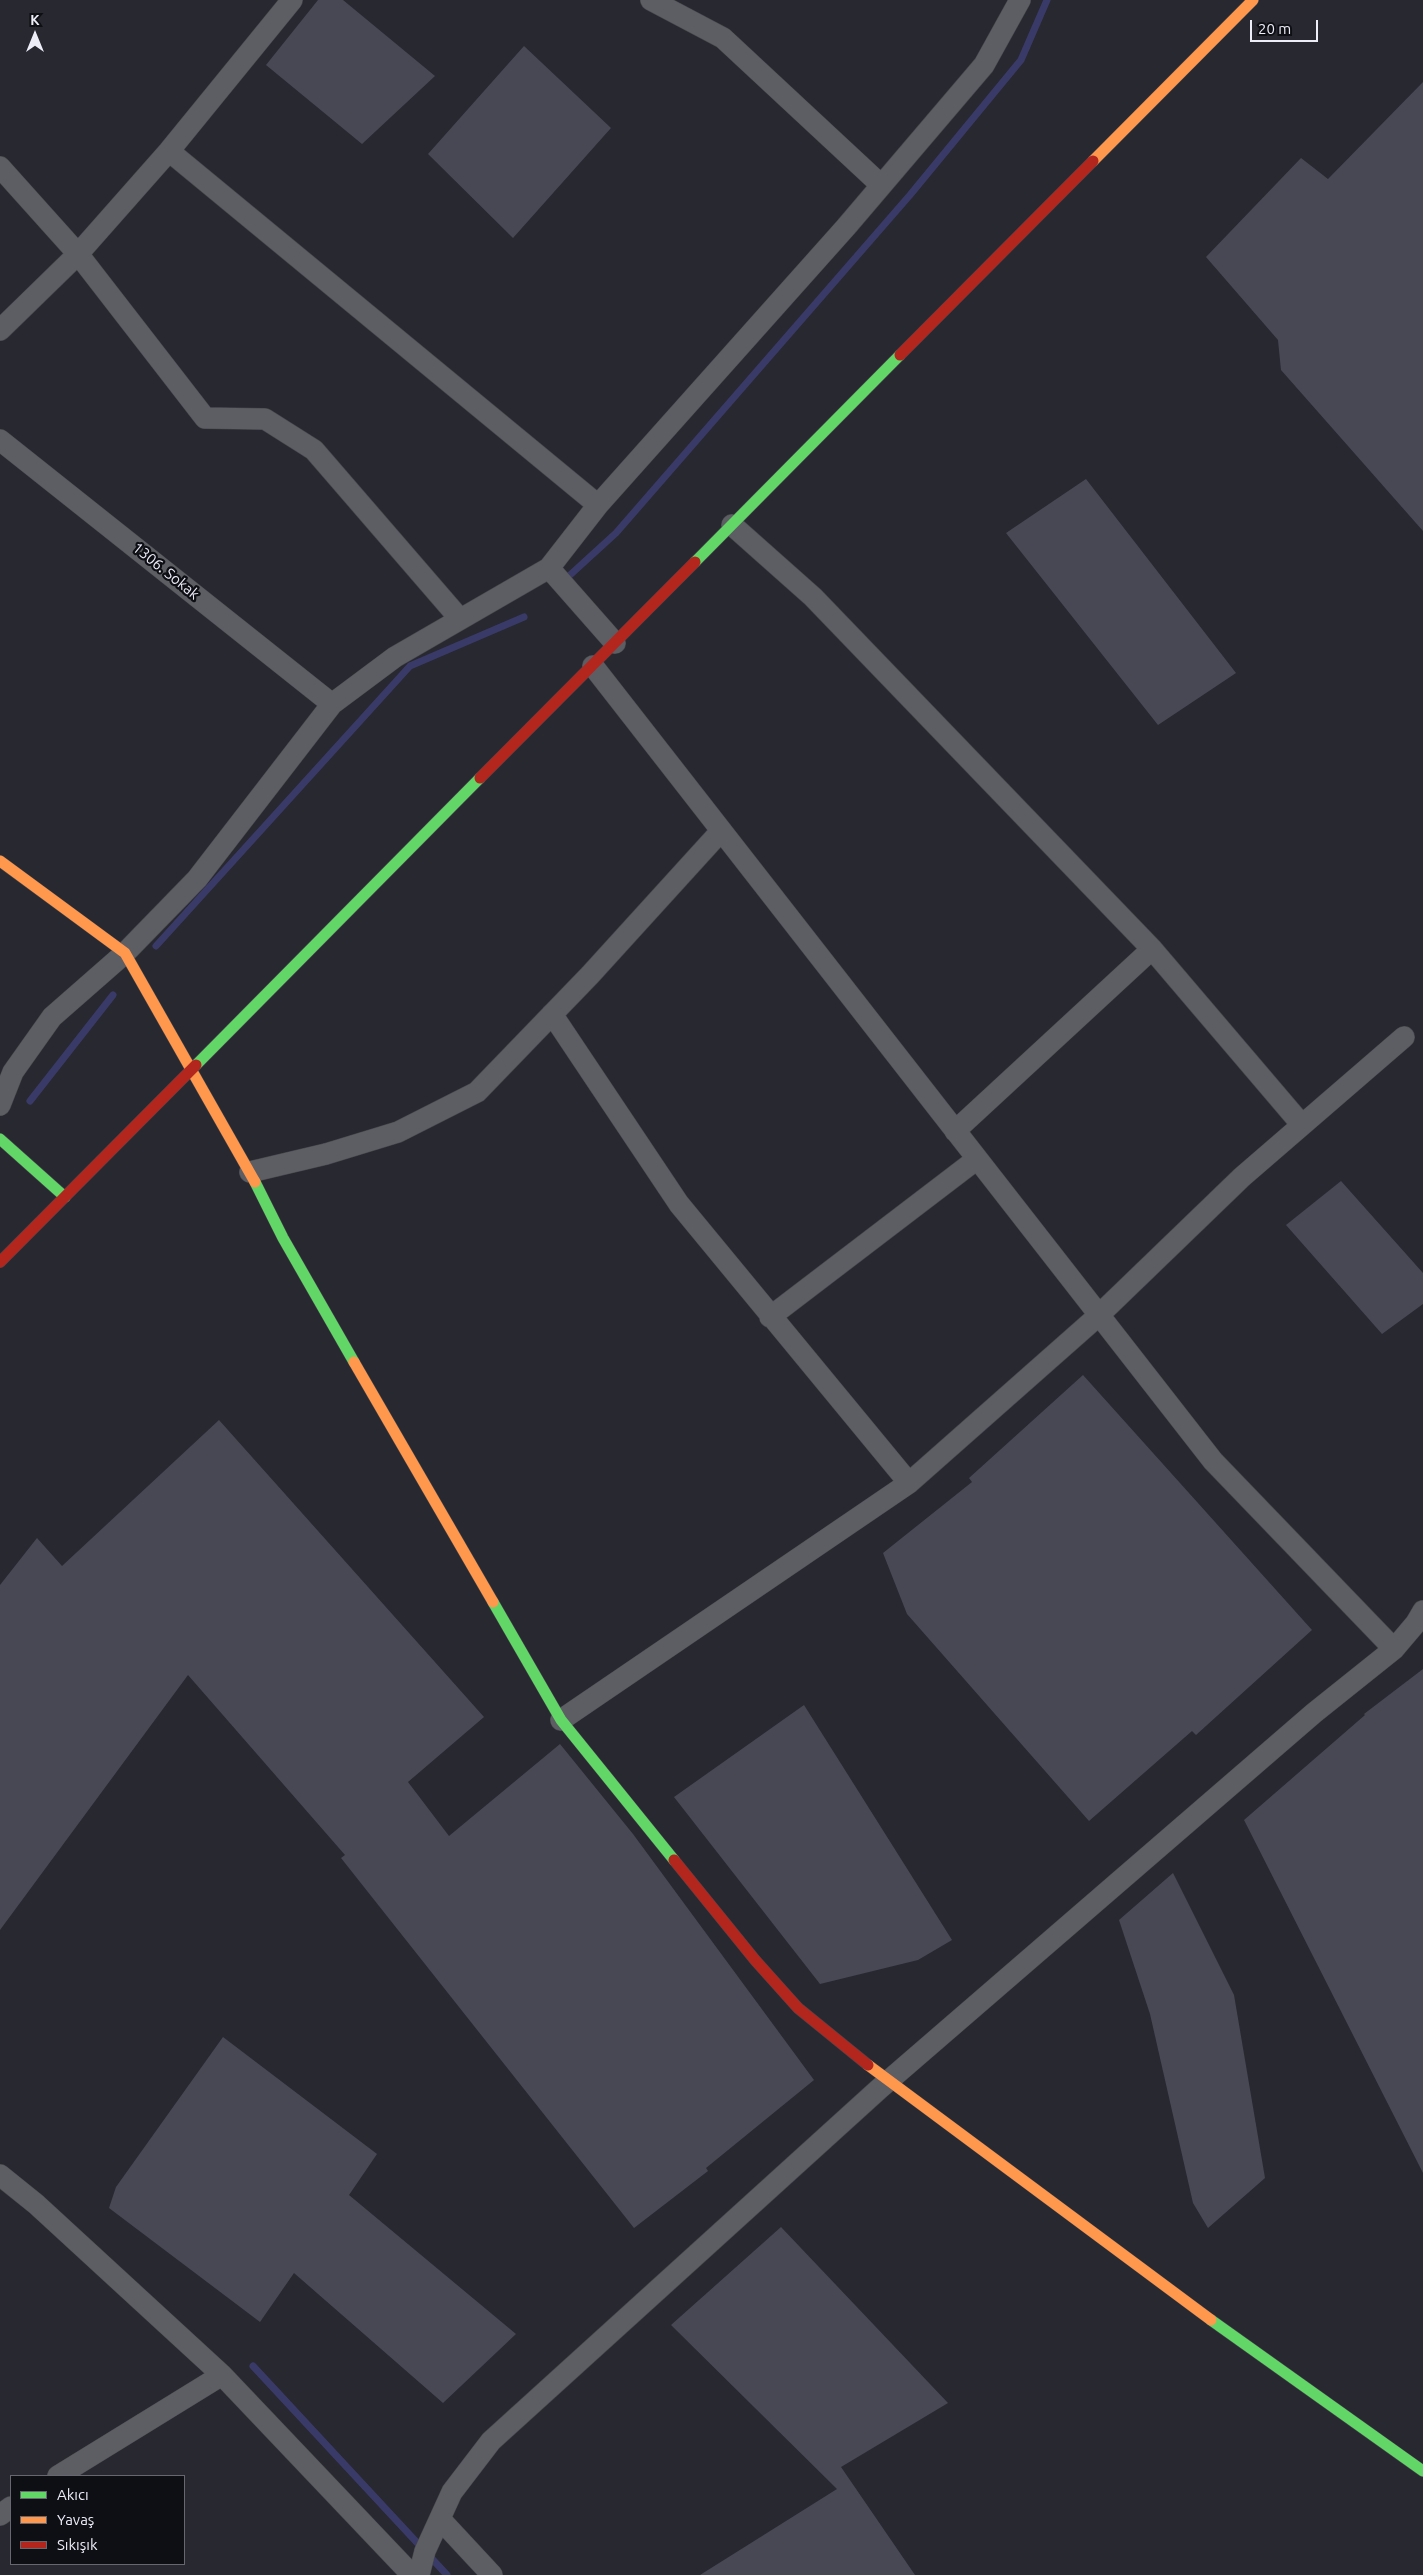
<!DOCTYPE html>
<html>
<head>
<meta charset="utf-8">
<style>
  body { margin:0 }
  #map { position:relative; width:1423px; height:2575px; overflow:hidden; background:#282830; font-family:Ubuntu,sans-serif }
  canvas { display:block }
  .legend { position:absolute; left:10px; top:2475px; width:175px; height:90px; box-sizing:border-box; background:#0e0e15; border:1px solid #67676f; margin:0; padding:6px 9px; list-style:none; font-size:15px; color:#ecedf7 }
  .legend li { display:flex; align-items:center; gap:10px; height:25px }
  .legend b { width:25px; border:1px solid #67676f }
  .north { position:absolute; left:10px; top:10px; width:50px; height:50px; -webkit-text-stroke:4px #0e0e15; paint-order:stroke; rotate:0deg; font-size:14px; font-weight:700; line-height:20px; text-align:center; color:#ecedf7 }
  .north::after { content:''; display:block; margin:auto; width:18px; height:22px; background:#ecedf7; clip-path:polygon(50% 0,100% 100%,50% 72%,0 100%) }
  .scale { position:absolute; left:1250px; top:20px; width:68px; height:22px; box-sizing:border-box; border:2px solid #ecedf7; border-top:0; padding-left:6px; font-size:15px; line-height:18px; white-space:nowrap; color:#ecedf7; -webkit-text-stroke:4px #0e0e15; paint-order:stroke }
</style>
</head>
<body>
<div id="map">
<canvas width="1423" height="2575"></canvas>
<ul class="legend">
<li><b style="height:6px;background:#63d668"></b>Akıcı</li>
<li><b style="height:6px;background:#ff974d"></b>Yavaş</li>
<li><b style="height:6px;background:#b3261e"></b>Sıkışık</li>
</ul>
<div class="north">K</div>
<div class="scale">20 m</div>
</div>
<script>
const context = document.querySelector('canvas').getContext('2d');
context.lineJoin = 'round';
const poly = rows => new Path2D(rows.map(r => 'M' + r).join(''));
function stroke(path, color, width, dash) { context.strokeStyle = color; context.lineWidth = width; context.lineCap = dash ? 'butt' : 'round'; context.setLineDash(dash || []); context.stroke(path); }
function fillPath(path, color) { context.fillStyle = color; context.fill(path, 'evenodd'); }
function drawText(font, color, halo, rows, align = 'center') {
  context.font = font + ' Ubuntu,sans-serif'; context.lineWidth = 4.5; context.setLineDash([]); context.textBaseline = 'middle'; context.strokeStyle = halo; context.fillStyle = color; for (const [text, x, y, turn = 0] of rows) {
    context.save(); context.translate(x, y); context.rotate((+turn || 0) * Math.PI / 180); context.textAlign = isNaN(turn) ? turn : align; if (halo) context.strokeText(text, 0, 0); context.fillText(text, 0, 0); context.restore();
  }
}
stroke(poly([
  [570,575,616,533,910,195,1021,60,1047,0],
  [156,946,410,666,524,617],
  [30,1101,113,995],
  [253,2366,447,2575]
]), '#3a3a68', 7);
fillPath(poly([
  [318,0,343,0,435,76,362,144,266,65],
  [524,46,611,128,513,238,428,154],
  [1423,82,1423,531,1281,370,1278,340,1206,257,1301,158,1328,179],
  [1086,479,1236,673,1158,725,1006,533],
  [1341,1181,1423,1273,1423,1304,1382,1334,1286,1225],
  [1083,1375,1312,1630,1196,1735,1192,1731,1089,1821,907,1614,883,1553,972,1482,969,1478],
  [219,1420,484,1717,408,1782,449,1836,560,1744,633,1834,814,2080,706,2168,708,2171,634,2228,341,1858,345,1855,188,1675,0,1930,0,1585,37,1538,62,1566],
  [1423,1669,1423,2173,1244,1820,1365,1715,1364,1714],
  [804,1705,952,1940,918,1960,820,1984,674,1797],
  [1173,1873,1234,1995,1265,2178,1208,2228,1193,2203,1150,2014,1119,1920],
  [223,2037,377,2154,349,2195,516,2334,443,2403,294,2273,260,2322,109,2208,116,2187],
  [781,2227,948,2403,841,2467,915,2575,700,2575,837,2489,671,2325]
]), '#484855');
const street = poly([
  [651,0,723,38,881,185],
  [169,151,598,505],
  [0,167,78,254,205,418,265,419,314,450,460,619],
  [0,330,78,254,169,151,292,0],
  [0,440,332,704],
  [732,525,813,597,1152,949,1302,1125],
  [549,568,615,643],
  [593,666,1213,1461,1394,1649],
  [552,1014,679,1204,909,1483],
  [0,1105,13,1072,52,1017,125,953,197,879,332,704,395,657,549,568,598,505,846,227,984,65,1020,0],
  [955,1131,1152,949],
  [250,1172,326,1154,398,1132,477,1092,590,975,721,831],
  [770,1317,977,1159],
  [561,1720,909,1483,1098,1316,1242,1177,1404,1037],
  [0,2175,36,2204,222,2375,412,2575],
  [58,2476,222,2375],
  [0,2515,11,2507],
  [440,2519,492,2575],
  [419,2575,425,2551,452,2492,491,2441,879,2089,1314,1713,1394,1649,1416,1623,1423,1611]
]);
const fast = poly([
  [695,562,900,355],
  [196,1065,480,778],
  [0,1139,65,1197],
  [255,1182,283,1238,354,1362],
  [493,1602,561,1720,674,1860],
  [1211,2320,1423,2471]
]);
const slow = poly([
  [1093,161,1253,0],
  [0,861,125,953,255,1182],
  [354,1362,493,1602],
  [868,2065,1211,2320]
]);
const jam = poly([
  [900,355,1093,161],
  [480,778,695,562],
  [0,1262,196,1065],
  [674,1860,755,1960,798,2008,868,2065]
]);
stroke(street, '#46464d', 22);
stroke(fast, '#46464d', 12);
stroke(slow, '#46464d', 12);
stroke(jam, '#46464d', 12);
stroke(street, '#5d5e64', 21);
stroke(fast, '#63d668', 11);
stroke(slow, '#ff974d', 11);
stroke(jam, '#b3261e', 11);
drawText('15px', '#ecedf7', '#0e0e15', [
  ["1306. Sokak",166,571,39]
]);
</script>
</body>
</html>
